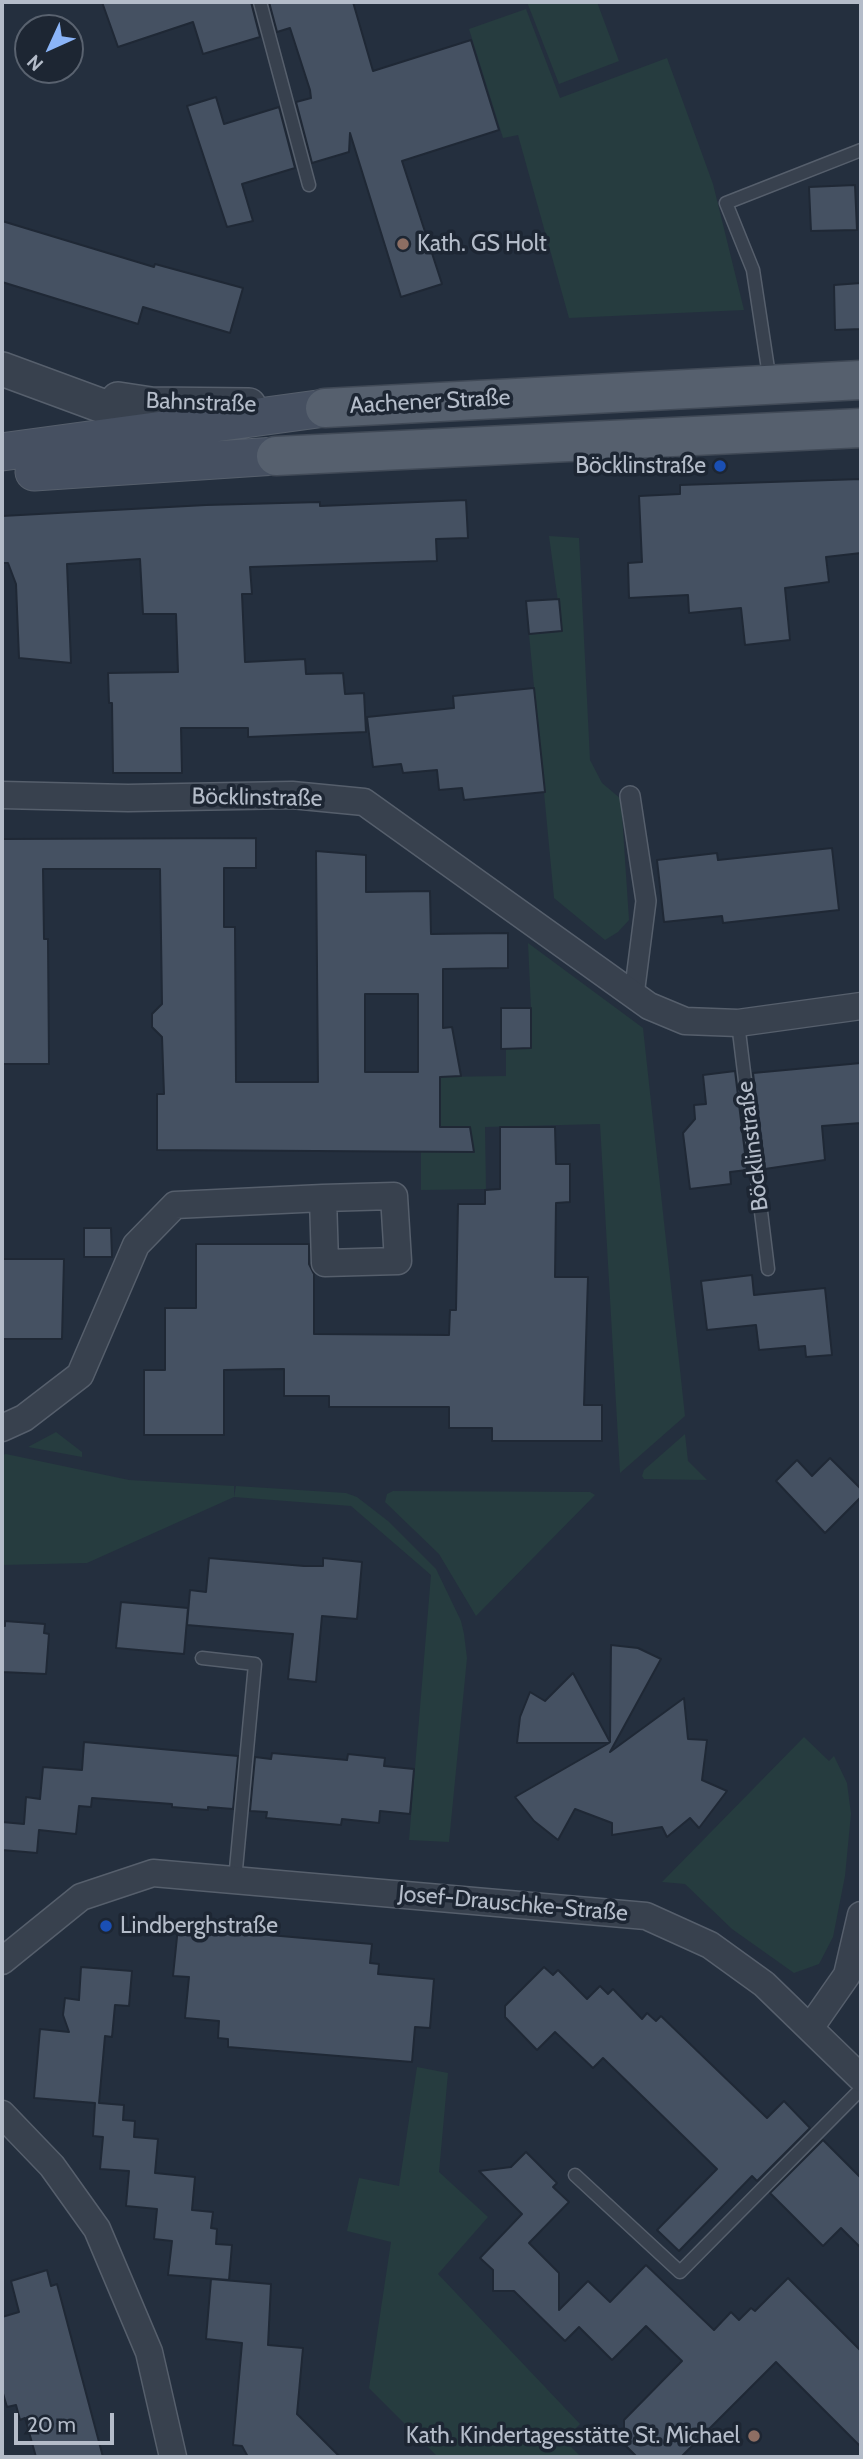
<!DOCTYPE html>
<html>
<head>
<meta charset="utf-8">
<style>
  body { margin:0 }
  #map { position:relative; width:863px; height:2459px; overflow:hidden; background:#242f3e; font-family:Cabin,sans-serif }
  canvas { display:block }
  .frame { position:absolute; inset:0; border:4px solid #b4bcc9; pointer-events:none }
  .north { position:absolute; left:14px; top:14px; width:70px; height:70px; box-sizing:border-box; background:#1d2633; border:2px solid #59626f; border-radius:50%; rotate:225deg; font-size:19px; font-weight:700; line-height:28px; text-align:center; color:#b4bcc9 }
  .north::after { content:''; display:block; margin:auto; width:24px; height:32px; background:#8ab4f8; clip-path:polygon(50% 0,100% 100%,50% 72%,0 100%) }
  .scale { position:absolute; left:14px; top:2413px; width:100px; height:32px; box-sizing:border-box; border:4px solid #b4bcc9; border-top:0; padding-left:9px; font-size:21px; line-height:24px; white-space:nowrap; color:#b4bcc9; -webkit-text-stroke:5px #1d2633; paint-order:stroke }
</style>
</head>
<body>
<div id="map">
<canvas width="863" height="2459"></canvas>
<div class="frame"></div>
<div class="north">N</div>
<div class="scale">20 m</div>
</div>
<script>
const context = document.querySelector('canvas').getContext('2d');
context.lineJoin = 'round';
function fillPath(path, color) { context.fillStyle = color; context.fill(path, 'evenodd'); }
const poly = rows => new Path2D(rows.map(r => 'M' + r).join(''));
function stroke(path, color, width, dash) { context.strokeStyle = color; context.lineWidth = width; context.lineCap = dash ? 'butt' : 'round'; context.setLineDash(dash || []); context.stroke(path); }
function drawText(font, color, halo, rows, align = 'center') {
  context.font = font + ' Cabin,sans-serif'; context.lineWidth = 7; context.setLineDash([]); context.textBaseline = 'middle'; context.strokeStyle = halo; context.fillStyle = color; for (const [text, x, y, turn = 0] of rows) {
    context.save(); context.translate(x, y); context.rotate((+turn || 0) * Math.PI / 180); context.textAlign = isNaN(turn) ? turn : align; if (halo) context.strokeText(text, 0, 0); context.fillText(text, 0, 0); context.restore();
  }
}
fillPath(poly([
  [527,2,597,2,619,61,559,84],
  [526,9,560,98,667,58,713,184,744,310,569,318,518,135,503,138,469,29],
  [549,536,579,538,590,760,602,783,621,799,629,920,618,932,605,940,554,898,529,634,562,631],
  [528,943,643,1028,685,1416,620,1473,600,1124,485,1127,486,1189,421,1190,421,1151,440,1151,440,1077,506,1076,506,1048,531,1008],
  [56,1432,82,1452,82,1457,28,1447],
  [685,1434,688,1461,707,1480,644,1479,642,1476,644,1470],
  [6,1454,129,1480,234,1486,234,1497,236,1486,346,1493,357,1497,388,1521,436,1569,461,1621,464,1634,467,1658,449,1842,409,1840,431,1575,351,1506,234,1497,87,1563,2,1565,2,1455],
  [393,1491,590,1492,595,1495,476,1616,439,1554,385,1502,387,1494],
  [804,1737,829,1761,834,1756,847,1783,851,1814,845,1876,833,1937,819,1964,794,1973,732,1929,685,1884,662,1882],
  [417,2067,448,2073,439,2172,488,2217,438,2274,580,2424,564,2440,581,2457,438,2457,369,2388,391,2242,347,2231,359,2178,399,2186]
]), '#263c3f');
const building = poly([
  [102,2,251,2,260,37,203,54,193,22,118,47,102,2],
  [269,2,353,2,373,71,471,40,499,130,402,161,442,284,401,297,350,133,349,152,312,163,296,102,311,98,310,90,290,28,277,32,269,2],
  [216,97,224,124,279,107,295,168,242,184,253,221,227,227,187,106,216,97],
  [855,185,857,230,811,231,809,187,855,185],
  [2,221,154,267,155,264,243,288,230,333,143,307,138,324,2,282,2,221],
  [861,283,861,329,835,330,834,285,861,283],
  [861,479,861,553,826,557,829,582,785,588,790,640,745,645,741,608,689,613,688,595,629,598,628,563,642,562,639,496,680,494,680,485,861,479],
  [466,500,468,538,436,539,437,561,250,567,252,594,242,594,245,662,305,659,306,674,343,673,345,694,364,693,366,732,248,737,248,728,181,728,182,773,113,773,112,703,109,703,108,673,178,672,176,614,143,614,140,559,67,564,71,663,19,658,16,584,8,563,2,563,2,516,206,505,320,502,320,506,466,500],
  [559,599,562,631,529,634,526,601,559,599],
  [534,688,545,792,464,800,462,788,439,790,437,770,403,773,401,764,373,767,367,717,454,708,453,696,534,688],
  [256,838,256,868,224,868,224,927,235,927,236,1082,318,1082,316,851,366,855,366,892,430,891,431,934,508,933,508,968,443,969,443,1028,452,1027,461,1076,440,1077,440,1127,470,1127,474,1152,157,1150,157,1094,164,1094,162,1037,152,1027,152,1014,162,1004,160,869,43,869,44,939,48,939,49,1064,2,1064,2,839,256,838],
  [365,994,418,994,418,1072,365,1072,365,994],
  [832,848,839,910,723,923,722,916,664,922,657,860,717,853,718,860,832,848],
  [501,1008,531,1008,531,1048,501,1049,501,1008],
  [861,1063,861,1123,822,1126,825,1160,765,1169,753,1073,861,1063],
  [735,1071,747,1170,730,1172,731,1184,690,1189,683,1133,695,1119,694,1105,706,1104,703,1075,735,1071],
  [500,1127,555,1127,556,1164,570,1164,570,1202,556,1203,555,1277,588,1277,584,1405,602,1405,602,1441,492,1441,492,1428,449,1428,449,1407,329,1407,329,1396,284,1396,284,1369,224,1370,224,1435,144,1435,144,1370,165,1370,165,1308,196,1308,196,1244,309,1244,309,1264,314,1274,314,1334,449,1335,450,1310,456,1310,458,1204,485,1204,485,1190,500,1189,500,1127],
  [84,1228,111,1228,112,1257,84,1257,84,1228],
  [2,1259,64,1259,62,1339,2,1339,2,1259],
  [752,1275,754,1295,825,1288,832,1355,806,1357,805,1346,759,1350,756,1325,707,1330,701,1281,752,1275],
  [830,1458,861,1489,861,1497,825,1533,776,1481,797,1460,812,1476,830,1458],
  [209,1558,304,1566,323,1566,323,1558,362,1562,357,1619,322,1616,316,1682,288,1679,293,1634,187,1625,190,1590,206,1592,209,1558],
  [121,1602,188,1608,184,1654,116,1648,121,1602],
  [5,1621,45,1624,44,1633,49,1634,46,1674,2,1672,2,1626,5,1626,5,1621],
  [611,1645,638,1648,661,1659,610,1752,684,1698,688,1739,707,1740,702,1780,727,1791,699,1828,690,1818,667,1837,662,1827,612,1835,612,1823,575,1809,558,1840,534,1821,515,1797,609,1743,517,1743,520,1717,530,1692,545,1701,573,1673,610,1742,611,1645],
  [84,1742,238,1756,233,1809,208,1807,208,1810,172,1807,172,1804,92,1798,91,1807,79,1806,76,1834,39,1830,37,1853,2,1850,2,1822,24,1824,26,1797,40,1799,43,1767,82,1770,84,1742],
  [272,1753,347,1760,348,1754,385,1758,384,1766,414,1769,410,1814,380,1811,379,1823,342,1819,341,1825,266,1818,267,1812,250,1811,255,1757,271,1759,272,1753],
  [178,1927,372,1944,370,1963,379,1964,378,1974,434,1979,430,2028,415,2027,412,2062,228,2047,228,2039,218,2038,219,2021,185,2018,189,1977,173,1976,178,1927],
  [81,1967,132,1971,129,2006,115,2005,112,2037,105,2036,99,2103,124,2105,123,2120,135,2121,134,2137,158,2139,155,2173,195,2177,192,2210,213,2212,211,2228,217,2229,216,2244,232,2245,229,2280,168,2275,172,2241,154,2239,157,2209,126,2206,129,2171,100,2169,103,2137,93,2136,95,2103,34,2098,40,2029,69,2032,63,2015,65,1998,79,2000,81,1967],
  [544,1967,553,1975,558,1970,587,1999,600,1986,608,1994,613,1989,642,2019,647,2013,656,2021,661,2016,767,2118,784,2101,810,2128,757,2181,752,2176,679,2251,657,2230,717,2169,603,2058,593,2068,555,2032,537,2050,505,2017,505,2006,544,1967],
  [823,2140,861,2178,861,2248,841,2228,823,2246,770,2193,823,2140],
  [526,2152,557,2183,553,2187,569,2202,529,2243,559,2273,559,2310,588,2281,610,2302,646,2265,714,2330,731,2312,739,2320,751,2308,755,2311,788,2278,861,2351,861,2447,776,2362,681,2457,637,2457,624,2444,624,2420,682,2361,646,2326,612,2360,579,2327,565,2341,514,2291,493,2291,493,2270,480,2258,522,2214,479,2171,511,2167,526,2152],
  [47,2270,51,2286,57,2284,103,2457,36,2457,25,2418,20,2420,16,2405,7,2407,2,2390,2,2317,19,2312,11,2281,47,2270],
  [211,2279,271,2284,268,2345,303,2348,297,2414,340,2457,248,2457,242,2446,233,2445,242,2343,206,2339,211,2279]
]);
fillPath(building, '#455162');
stroke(building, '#1f2835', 2);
const service = poly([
  [260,2,309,185],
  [770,382,753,270,726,203,861,150],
  [738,1023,768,1269],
  [202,1658,255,1664,235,1880],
  [575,2175,680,2272,861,2089]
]);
const pedestrian = poly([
  [630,796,646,901,634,995]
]);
const minor = poly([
  [2,795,128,798,292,795,364,802,649,1006,685,1021,738,1023,861,1006],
  [2,1428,24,1418,80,1375,136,1245,175,1205,323,1198,394,1196,398,1261,325,1263,323,1198],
  [2,1961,81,1897,153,1873,646,1916,710,1945,764,1984,861,2078],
  [810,2028,847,1975,861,1915],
  [2,2114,52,2166,97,2229,149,2352,173,2457]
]);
const tertiary = poly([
  [2,369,173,432],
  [118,399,151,404,249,405]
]);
const secondary = poly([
  [2,452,325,408],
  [34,472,276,456]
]);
const primary = poly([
  [325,408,861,380],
  [276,456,861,428]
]);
stroke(service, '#565f6c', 15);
stroke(pedestrian, '#565f6c', 22);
stroke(minor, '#565f6c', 29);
stroke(tertiary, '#565f6c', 36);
stroke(secondary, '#565f6c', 39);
stroke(primary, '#414a57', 41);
stroke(service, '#38414e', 12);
stroke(pedestrian, '#38414e', 19);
stroke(minor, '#38414e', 26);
stroke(tertiary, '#38414e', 33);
stroke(secondary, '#465061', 37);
stroke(primary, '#56606e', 38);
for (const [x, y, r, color] of [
  [403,244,7,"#8d6e63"],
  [720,466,7,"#1a4fb4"],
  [106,1926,7,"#1a4fb4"],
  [754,2436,7,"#8d6e63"]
]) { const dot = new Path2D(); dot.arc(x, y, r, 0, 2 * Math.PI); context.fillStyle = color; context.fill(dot); stroke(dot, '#1d2633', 2.5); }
drawText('23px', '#b4bcc9', '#1d2633', [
  ["Kath. GS Holt",417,244],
  ["Böcklinstraße",706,466,"right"],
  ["Lindberghstraße",120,1926],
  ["Kath. Kindertagesstätte St. Michael",740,2436,"right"]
], 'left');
drawText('23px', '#b4bcc9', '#1d2633', [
  ["Aachener Straße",430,402,-3],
  ["Bahnstraße",201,403,2],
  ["Böcklinstraße",257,798,1],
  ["Böcklinstraße",753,1146,-97],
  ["Josef-Drauschke-Straße",513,1904,5]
]);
</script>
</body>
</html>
